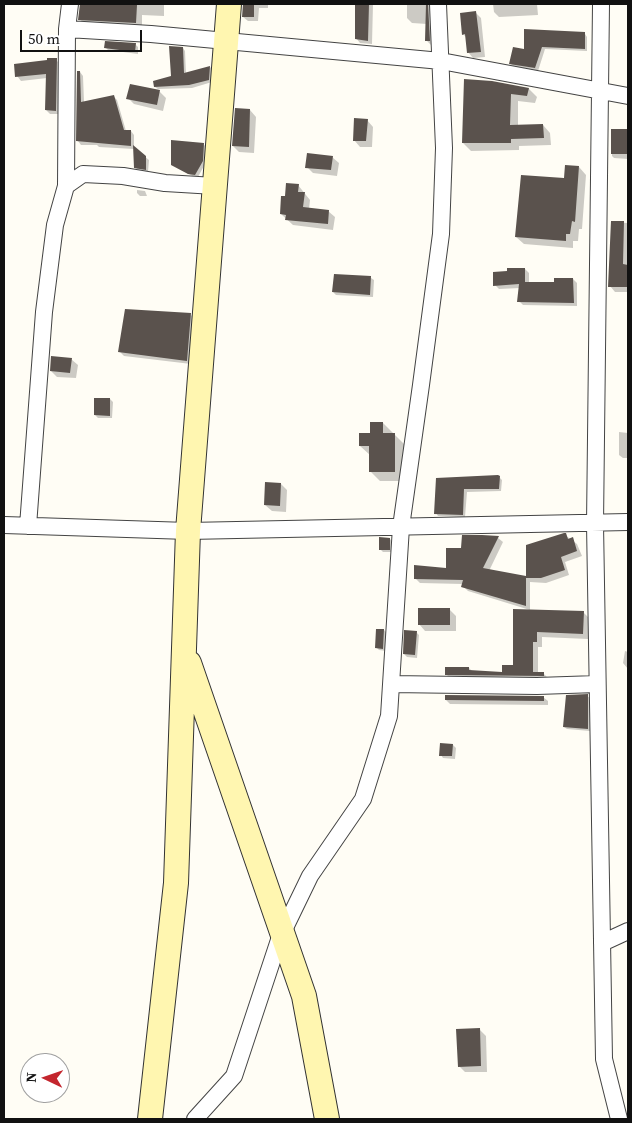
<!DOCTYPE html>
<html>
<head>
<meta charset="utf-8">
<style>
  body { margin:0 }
  #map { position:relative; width:632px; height:1123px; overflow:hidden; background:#fffdf5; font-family:"Source Serif 4",serif }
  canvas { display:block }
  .frame { position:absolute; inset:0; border:5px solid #111; pointer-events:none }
  .north { position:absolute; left:20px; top:1053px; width:50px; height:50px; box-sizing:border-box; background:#fff; border:1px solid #a0a0a0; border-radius:50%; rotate:273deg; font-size:14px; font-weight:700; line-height:20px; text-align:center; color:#111 }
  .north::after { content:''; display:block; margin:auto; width:18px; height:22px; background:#c4262e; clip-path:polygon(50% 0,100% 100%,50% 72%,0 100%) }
  .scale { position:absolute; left:20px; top:30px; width:122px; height:22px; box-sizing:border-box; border:2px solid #111; border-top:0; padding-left:6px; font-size:15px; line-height:18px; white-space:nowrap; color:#111; -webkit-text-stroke:4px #fff; paint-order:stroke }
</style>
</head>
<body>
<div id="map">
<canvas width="632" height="1123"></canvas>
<div class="frame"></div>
<div class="north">N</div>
<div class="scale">50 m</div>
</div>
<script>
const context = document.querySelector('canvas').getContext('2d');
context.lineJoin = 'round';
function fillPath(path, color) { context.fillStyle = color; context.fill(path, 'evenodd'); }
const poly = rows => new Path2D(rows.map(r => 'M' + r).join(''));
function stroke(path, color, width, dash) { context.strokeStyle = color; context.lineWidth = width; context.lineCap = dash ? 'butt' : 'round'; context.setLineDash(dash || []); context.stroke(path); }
fillPath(poly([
  [26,4,44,4,45,5,30,5],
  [81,4,164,4,164,16,142,15,142,28,85,25,80,19],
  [244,4,268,4,268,8,259,8,258,21,248,21,243,17],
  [356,4,373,4,372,44,360,43,356,38],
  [407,4,435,4,432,46,427,41,427,24,412,23,407,18],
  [493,4,537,4,538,15,499,17,494,12],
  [476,13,481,18,485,57,473,58,468,52,467,38,463,34],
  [585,34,587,37,587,51,545,49,538,71,513,66,510,63,525,51],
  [135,44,138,47,138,54,108,50,105,47],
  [183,48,185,51,186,74,210,67,213,70,212,82,192,88,158,89,155,87,172,77],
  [56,60,60,64,60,114,50,114,46,110,47,78,21,81,17,76],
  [80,72,83,76,84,102,113,96,117,100,126,131,131,131,134,135,134,148,149,160,148,172,138,170,135,167,134,149,99,147,97,145,81,145,78,141],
  [465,80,529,89,537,97,535,103,518,101,518,126,543,125,550,133,551,145,519,146,519,150,471,151,463,143],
  [159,91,166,98,163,111,134,104,128,98],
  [250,110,256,117,254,153,239,152,233,146],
  [367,120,373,127,372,147,360,147,354,140],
  [612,130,628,130,628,159,614,158,612,156],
  [204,145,207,147,205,164,198,177,194,177,174,165],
  [332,157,339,163,337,176,313,173,307,167],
  [579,167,586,175,582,229,579,229,578,241,573,241,573,248,524,244,516,237],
  [298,185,310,200,309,209,328,211,335,217,333,230,293,225,281,214,286,198],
  [137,190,145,191,147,196,140,196,137,193],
  [612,222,628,223,628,292,615,292,610,286],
  [525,269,529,273,529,283,556,284,573,279,577,283,577,306,523,305,519,301,520,288,499,289,495,285],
  [371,278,374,280,373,297,336,295,333,292],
  [191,315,195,319,191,364,124,356,120,352],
  [71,359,78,365,76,378,57,377,51,371],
  [110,399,113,402,112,418,98,418,95,415],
  [383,423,404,444,404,481,380,481,371,472,370,455,360,446],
  [619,432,628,433,628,458,623,458,619,455],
  [499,477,502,480,501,491,467,492,465,517,438,516,436,513,437,479],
  [281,484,287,490,286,512,272,511,265,505],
  [565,535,577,544,582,556,565,562,569,575,546,583,530,582,530,611,583,612,588,617,588,639,542,637,542,647,538,647,538,673,543,673,548,678,451,679,446,674,469,668,472,671,504,673,514,666,530,610,468,591,463,586,463,584,420,583,415,578,447,569,462,549,498,538,503,542,489,571,527,578],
  [390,539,393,542,392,552,383,552,380,549],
  [449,609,456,616,456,631,425,631,419,624],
  [377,630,384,630,387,633,386,651,379,650,376,647],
  [416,632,419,635,417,658,407,657,404,654],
  [625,651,628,652,628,669,623,663],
  [587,696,590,698,590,731,567,729,564,727],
  [543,697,548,701,548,705,450,704,446,700],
  [453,745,456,748,455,759,443,758,441,755],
  [480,1030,486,1036,487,1072,465,1072,459,1066]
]), '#0003');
fillPath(poly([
  [80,4,137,5,136,23,78,20],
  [243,4,254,4,254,17,242,17],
  [355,4,369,4,368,41,355,39],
  [426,4,428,4,430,41,425,41],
  [476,11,481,52,467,53,465,34,462,35,460,13],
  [524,29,585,32,585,49,542,47,535,68,509,64,513,47,524,49],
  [105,41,136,43,135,52,104,48],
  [169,46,183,47,184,73,210,66,209,80,189,85,154,87,153,81,171,76],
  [47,58,57,58,56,111,45,110,46,74,15,77,14,64,47,60],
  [77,71,80,71,81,102,114,95,124,130,131,130,131,146,76,141],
  [464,79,492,81,529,88,527,96,511,94,510,125,543,124,544,138,511,139,511,143,462,143],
  [130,84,160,90,157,105,126,99],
  [235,108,250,109,249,147,232,146],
  [354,118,368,119,366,141,353,141],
  [611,129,628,129,628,154,611,154],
  [171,140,204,143,203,161,195,175,188,174,171,165],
  [133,145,146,156,146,170,134,168],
  [307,153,333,156,331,170,305,168],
  [565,165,579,166,575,222,572,221,570,234,566,234,566,241,515,237,521,175,564,178],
  [286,183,299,184,298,192,305,192,303,207,329,210,328,224,285,220,286,215,280,214,281,196,285,196],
  [611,221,624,221,623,264,628,265,628,287,608,287],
  [507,268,525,268,525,282,554,282,554,278,573,278,574,303,517,302,519,284,493,286,493,272,507,271],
  [334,274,371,276,370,295,332,292],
  [125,309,191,313,187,361,118,352],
  [51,356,72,358,70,373,50,371],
  [94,398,110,398,110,416,94,415],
  [370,422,383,422,383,433,395,433,395,472,369,472,369,446,359,446,359,433,370,433],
  [498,475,500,476,499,489,464,489,463,515,434,514,436,478],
  [265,482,281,483,280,506,264,505],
  [564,533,566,533,568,539,573,537,577,551,561,557,565,570,541,578,526,578,526,606,461,587,463,580,414,579,414,565,446,568,446,548,461,548,462,535,482,535,499,536,483,568,526,576,526,545],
  [379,537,390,538,390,550,379,550],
  [418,608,450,608,450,625,418,625],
  [513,609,584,611,583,634,537,632,537,642,533,642,533,672,544,672,544,676,445,675,445,667,469,667,469,670,502,672,502,665,513,665],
  [376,629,384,629,383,649,375,648],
  [404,630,417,631,415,655,403,654],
  [588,694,588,729,563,727,566,695],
  [445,695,544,696,544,701,445,700],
  [440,743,453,744,452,756,439,756],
  [480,1028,481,1066,458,1067,456,1029]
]), '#5a524d');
const street = poly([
  [601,4,595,524,604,1059,619,1119],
  [67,29,151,34,441,61,628,96],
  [66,186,83,174,123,176,165,183,215,186],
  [4,525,188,531,628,522],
  [28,526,44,312,55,225,66,186,67,29,70,4],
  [391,684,537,686,597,684],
  [602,943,628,931],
  [195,1119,234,1076,279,940,310,876,363,799,389,716,401,527,421,385,441,234,444,148,438,4]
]);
const secondary = poly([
  [189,663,304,996,327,1119],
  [150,1119,176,883,188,531,229,4]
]);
stroke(street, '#444', 18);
stroke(secondary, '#333', 26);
stroke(street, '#fff', 16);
stroke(secondary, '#fff6b0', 24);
</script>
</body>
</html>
